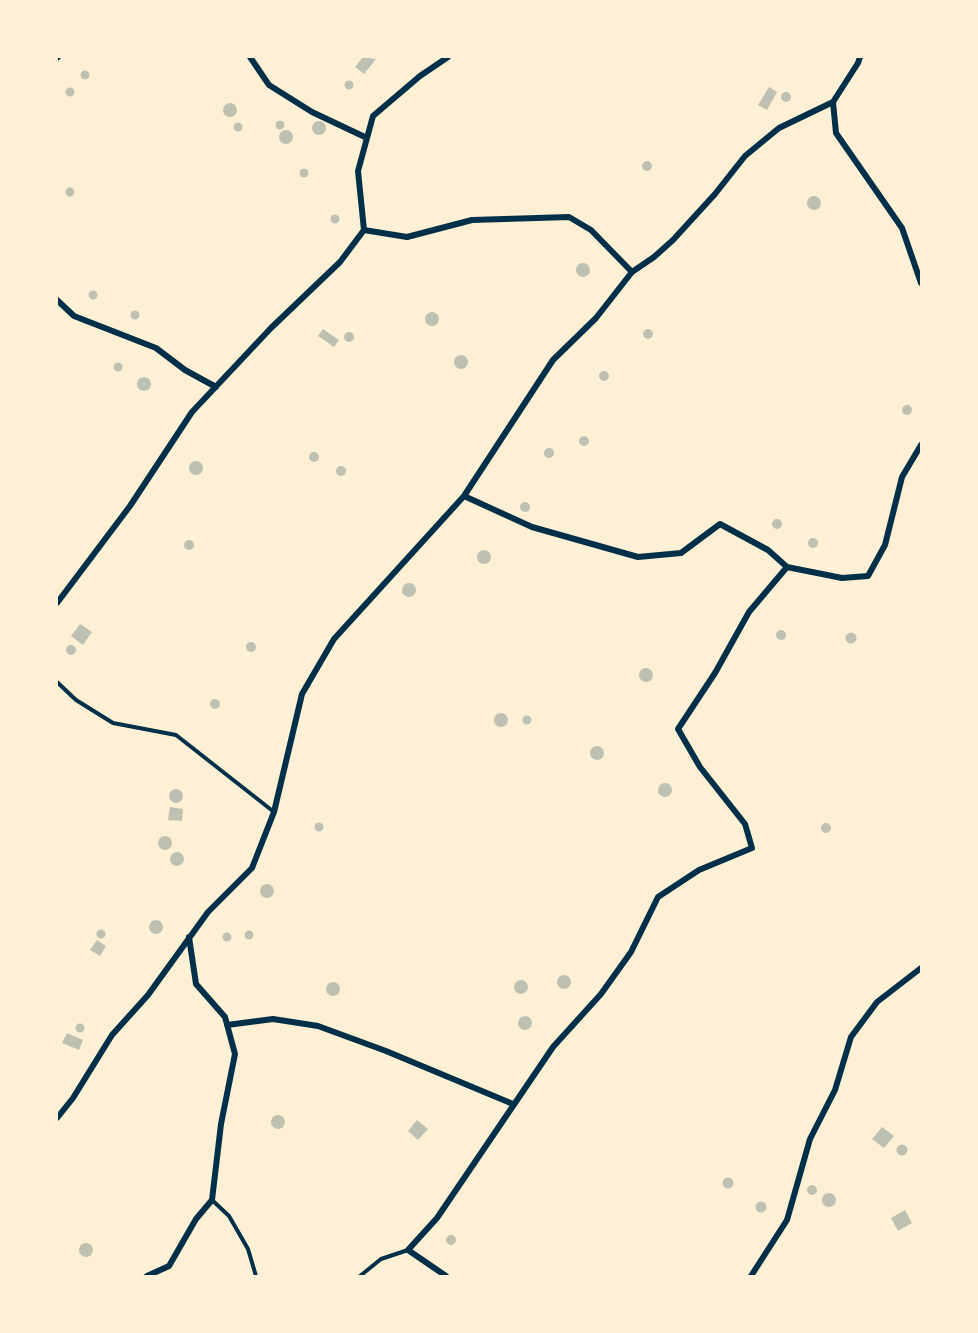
<!DOCTYPE html>
<html>
<head>
<meta charset="utf-8">
<style>
  body { margin:0 }
  #map { position:relative; width:978px; height:1333px; overflow:hidden; background:#fdf0d5; font-family:"DejaVu Sans",sans-serif }
  canvas { display:block }
  .frame { position:absolute; inset:0; border:58px solid #fdf0d5; pointer-events:none }
</style>
</head>
<body>
<div id="map">
<canvas width="978" height="1333"></canvas>
<div class="frame"></div>
</div>
<script>
const context = document.querySelector('canvas').getContext('2d');
context.lineJoin = 'round';
function fillPath(path, color) { context.fillStyle = color; context.fill(path, 'evenodd'); }
const poly = rows => new Path2D(rows.map(r => 'M' + r).join(''));
function stroke(path, color, width, dash) { context.strokeStyle = color; context.lineWidth = width; context.lineCap = dash ? 'butt' : 'round'; context.setLineDash(dash || []); context.stroke(path); }
fillPath(poly([
  [363,57,376,59,364,74,355,67],
  '80.5 75a4.5 4.5 0 1 1 9 0a4.5 4.5 0 1 1-9 0Z',
  '344.5 85a4.5 4.5 0 1 1 9 0a4.5 4.5 0 1 1-9 0Z',
  [769,87,777,92,767,110,758,105],
  '65.5 92a4.5 4.5 0 1 1 9 0a4.5 4.5 0 1 1-9 0Z',
  '781 97a5 5 0 1 1 10 0a5 5 0 1 1-10 0Z',
  '223 110a7 7 0 1 1 14 0a7 7 0 1 1-14 0Z',
  '275.5 125a4.5 4.5 0 1 1 9 0a4.5 4.5 0 1 1-9 0Z',
  '312 128a7 7 0 1 1 14 0a7 7 0 1 1-14 0Z',
  '233.5 127a4.5 4.5 0 1 1 9 0a4.5 4.5 0 1 1-9 0Z',
  '279 137a7 7 0 1 1 14 0a7 7 0 1 1-14 0Z',
  '642 166a5 5 0 1 1 10 0a5 5 0 1 1-10 0Z',
  '299.5 173a4.5 4.5 0 1 1 9 0a4.5 4.5 0 1 1-9 0Z',
  '65.5 192a4.5 4.5 0 1 1 9 0a4.5 4.5 0 1 1-9 0Z',
  '807 203a7 7 0 1 1 14 0a7 7 0 1 1-14 0Z',
  '330.5 219a4.5 4.5 0 1 1 9 0a4.5 4.5 0 1 1-9 0Z',
  '576 270a7 7 0 1 1 14 0a7 7 0 1 1-14 0Z',
  '88.5 295a4.5 4.5 0 1 1 9 0a4.5 4.5 0 1 1-9 0Z',
  '130.5 315a4.5 4.5 0 1 1 9 0a4.5 4.5 0 1 1-9 0Z',
  '425 319a7 7 0 1 1 14 0a7 7 0 1 1-14 0Z',
  '643 334a5 5 0 1 1 10 0a5 5 0 1 1-10 0Z',
  [323,329,339,340,334,347,318,336],
  '344 337a5 5 0 1 1 10 0a5 5 0 1 1-10 0Z',
  '454 362a7 7 0 1 1 14 0a7 7 0 1 1-14 0Z',
  '113.5 367a4.5 4.5 0 1 1 9 0a4.5 4.5 0 1 1-9 0Z',
  '599 376a5 5 0 1 1 10 0a5 5 0 1 1-10 0Z',
  '137 384a7 7 0 1 1 14 0a7 7 0 1 1-14 0Z',
  '902 410a5 5 0 1 1 10 0a5 5 0 1 1-10 0Z',
  '579 441a5 5 0 1 1 10 0a5 5 0 1 1-10 0Z',
  '544 453a5 5 0 1 1 10 0a5 5 0 1 1-10 0Z',
  '309 457a5 5 0 1 1 10 0a5 5 0 1 1-10 0Z',
  '189 468a7 7 0 1 1 14 0a7 7 0 1 1-14 0Z',
  '336 471a5 5 0 1 1 10 0a5 5 0 1 1-10 0Z',
  '520 507a5 5 0 1 1 10 0a5 5 0 1 1-10 0Z',
  '772 524a5 5 0 1 1 10 0a5 5 0 1 1-10 0Z',
  '808 543a5 5 0 1 1 10 0a5 5 0 1 1-10 0Z',
  '184 545a5 5 0 1 1 10 0a5 5 0 1 1-10 0Z',
  '477 557a7 7 0 1 1 14 0a7 7 0 1 1-14 0Z',
  '402 590a7 7 0 1 1 14 0a7 7 0 1 1-14 0Z',
  [80,624,92,632,83,645,71,636],
  '776 635a5 5 0 1 1 10 0a5 5 0 1 1-10 0Z',
  '845.5 638a5.5 5.5 0 1 1 11 0a5.5 5.5 0 1 1-11 0Z',
  '246 647a5 5 0 1 1 10 0a5 5 0 1 1-10 0Z',
  '66 650a5 5 0 1 1 10 0a5 5 0 1 1-10 0Z',
  '639 675a7 7 0 1 1 14 0a7 7 0 1 1-14 0Z',
  '210 704a5 5 0 1 1 10 0a5 5 0 1 1-10 0Z',
  '494 720a7 7 0 1 1 14 0a7 7 0 1 1-14 0Z',
  '522.5 720a4.5 4.5 0 1 1 9 0a4.5 4.5 0 1 1-9 0Z',
  '590 753a7 7 0 1 1 14 0a7 7 0 1 1-14 0Z',
  '658 790a7 7 0 1 1 14 0a7 7 0 1 1-14 0Z',
  '169 796a7 7 0 1 1 14 0a7 7 0 1 1-14 0Z',
  [170,807,183,809,182,821,168,820],
  '314.5 827a4.5 4.5 0 1 1 9 0a4.5 4.5 0 1 1-9 0Z',
  '821 828a5 5 0 1 1 10 0a5 5 0 1 1-10 0Z',
  '158 843a7 7 0 1 1 14 0a7 7 0 1 1-14 0Z',
  '170 859a7 7 0 1 1 14 0a7 7 0 1 1-14 0Z',
  '260 891a7 7 0 1 1 14 0a7 7 0 1 1-14 0Z',
  '149 927a7 7 0 1 1 14 0a7 7 0 1 1-14 0Z',
  '96.5 934a4.5 4.5 0 1 1 9 0a4.5 4.5 0 1 1-9 0Z',
  '244.5 935a4.5 4.5 0 1 1 9 0a4.5 4.5 0 1 1-9 0Z',
  '222.5 937a4.5 4.5 0 1 1 9 0a4.5 4.5 0 1 1-9 0Z',
  [97,940,106,946,100,956,90,950],
  '557 982a7 7 0 1 1 14 0a7 7 0 1 1-14 0Z',
  '514 987a7 7 0 1 1 14 0a7 7 0 1 1-14 0Z',
  '326 989a7 7 0 1 1 14 0a7 7 0 1 1-14 0Z',
  '518 1023a7 7 0 1 1 14 0a7 7 0 1 1-14 0Z',
  '75.5 1028a4.5 4.5 0 1 1 9 0a4.5 4.5 0 1 1-9 0Z',
  [67,1033,83,1040,79,1050,62,1043],
  '271 1122a7 7 0 1 1 14 0a7 7 0 1 1-14 0Z',
  [417,1120,428,1129,418,1140,408,1131],
  [882,1127,894,1136,884,1148,872,1139],
  '896.5 1150a5.5 5.5 0 1 1 11 0a5.5 5.5 0 1 1-11 0Z',
  '722.5 1183a5.5 5.5 0 1 1 11 0a5.5 5.5 0 1 1-11 0Z',
  '807 1190a5 5 0 1 1 10 0a5 5 0 1 1-10 0Z',
  '822 1200a7 7 0 1 1 14 0a7 7 0 1 1-14 0Z',
  '755.5 1207a5.5 5.5 0 1 1 11 0a5.5 5.5 0 1 1-11 0Z',
  [905,1210,912,1223,898,1231,891,1218],
  '446 1240a5 5 0 1 1 10 0a5 5 0 1 1-10 0Z',
  '79 1250a7 7 0 1 1 14 0a7 7 0 1 1-14 0Z'
]), '#bec0b2');
stroke(poly([
  [57,682,76,700,113,723,176,735,274,812],
  [212,1200,229,1216,248,1249,256,1276],
  [360,1276,381,1259,408,1250]
]), '#003049', 4);
stroke(poly([
  [250,57,269,85,312,112,367,138],
  [860,57,858,63,833,102,836,133,902,228,921,283],
  [57,58,58,57],
  [364,230,407,237,472,220,569,217,591,230,632,272],
  [57,300,74,316,156,348,185,370,216,387],
  [464,496,532,527,638,557,681,553,720,524,768,550,787,567,842,578,868,576,885,545,902,477,921,445],
  [57,603,130,506,192,412,271,328,340,262,364,230,358,171,373,116,420,76,448,57],
  [227,1025,273,1019,318,1026,386,1051,513,1104],
  [57,1118,73,1098,112,1035,148,995,208,912,252,868,274,812,302,694,334,639,464,496,553,360,596,318,632,272,654,257,673,240,715,194,745,156,779,128,833,102],
  [147,1276,169,1266,196,1219,212,1200,221,1124,235,1054,225,1017,196,984,189,937],
  [446,1276,408,1250,437,1218,553,1047,601,994,631,952,658,897,699,870,752,848,745,824,700,767,678,729,715,673,749,612,787,567],
  [751,1276,787,1220,810,1139,835,1090,851,1037,877,1002,921,968]
]), '#003049', 6);
</script>
</body>
</html>
